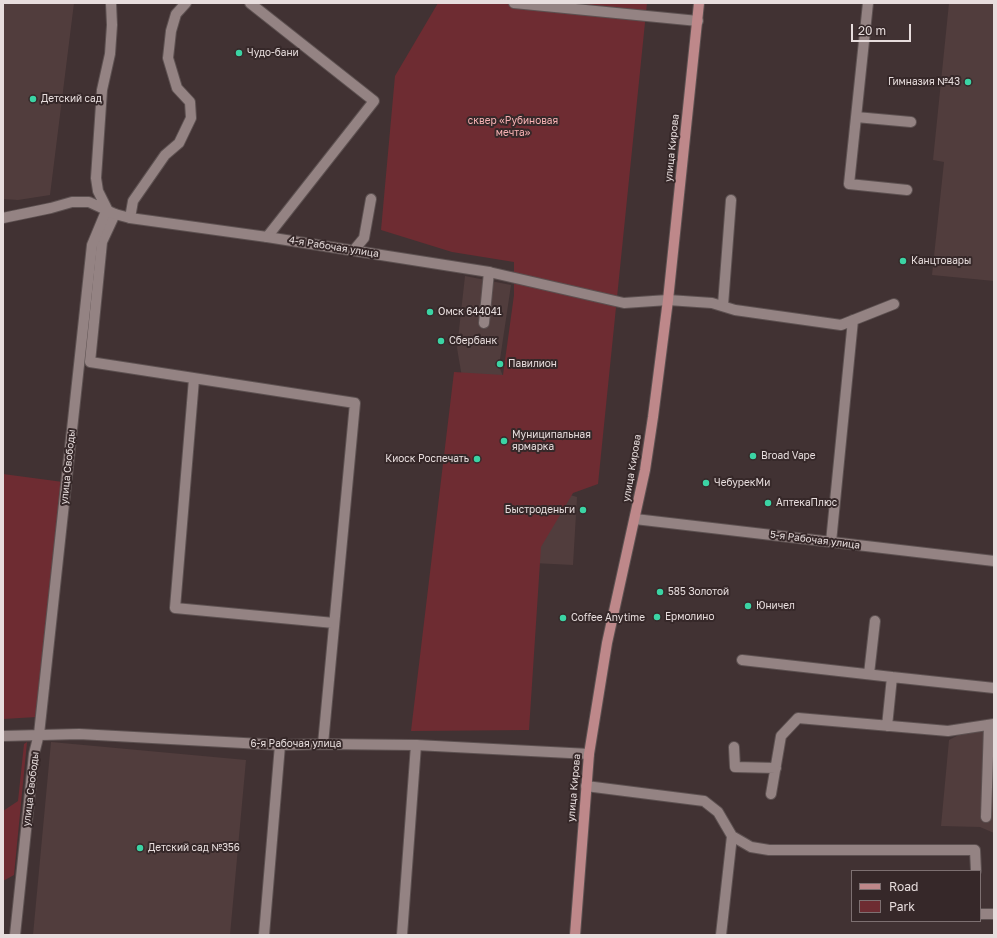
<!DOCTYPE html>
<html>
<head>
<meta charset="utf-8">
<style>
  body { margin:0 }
  #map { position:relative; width:997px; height:938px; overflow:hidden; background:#413233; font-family:"Golos Text",sans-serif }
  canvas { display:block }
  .frame { position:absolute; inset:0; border:4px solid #e7dddd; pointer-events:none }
  .legend { position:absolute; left:851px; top:870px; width:130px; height:52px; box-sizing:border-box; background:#362829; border:1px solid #7d7071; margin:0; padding:5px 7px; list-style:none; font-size:12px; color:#e7dddd }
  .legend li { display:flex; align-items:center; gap:8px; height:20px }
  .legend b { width:20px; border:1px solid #7d7071 }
  .scale { position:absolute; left:851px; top:24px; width:60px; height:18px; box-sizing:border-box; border:2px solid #e7dddd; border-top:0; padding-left:5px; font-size:12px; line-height:14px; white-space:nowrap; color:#e7dddd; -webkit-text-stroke:3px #362829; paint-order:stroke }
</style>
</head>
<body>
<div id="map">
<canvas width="997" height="938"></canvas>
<div class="frame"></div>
<ul class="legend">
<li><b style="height:5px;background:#be888a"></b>Road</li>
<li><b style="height:11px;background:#6e2c32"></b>Park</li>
</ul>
<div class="scale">20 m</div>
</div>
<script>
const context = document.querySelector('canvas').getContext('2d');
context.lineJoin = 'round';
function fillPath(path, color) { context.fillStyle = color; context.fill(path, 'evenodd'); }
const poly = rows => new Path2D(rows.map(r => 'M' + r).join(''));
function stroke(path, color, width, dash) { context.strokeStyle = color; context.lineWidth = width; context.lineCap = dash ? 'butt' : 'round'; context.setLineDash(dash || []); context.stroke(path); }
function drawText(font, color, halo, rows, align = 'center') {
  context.font = font + ' "Golos Text",sans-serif'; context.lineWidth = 4; context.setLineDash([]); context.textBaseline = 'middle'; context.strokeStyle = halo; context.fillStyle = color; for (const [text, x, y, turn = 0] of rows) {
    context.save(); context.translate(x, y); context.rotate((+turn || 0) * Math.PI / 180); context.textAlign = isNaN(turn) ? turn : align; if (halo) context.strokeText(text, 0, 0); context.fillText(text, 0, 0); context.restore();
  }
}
fillPath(poly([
  [3,3,74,3,50,195,18,200,3,199],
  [949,3,994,3,994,281,932,275,944,162,933,160],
  [465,276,511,285,499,366,546,488,577,497,573,565,533,563,465,395,457,348],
  [994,729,994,833,980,827,941,826,949,740,964,732],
  [51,742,246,760,230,935,33,935]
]), '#513d3d');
fillPath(poly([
  [438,3,647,3,598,484,573,493,541,547,529,730,411,731,454,372,503,375,514,295,514,262,452,252,381,230,395,76],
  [3,474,63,482,37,717,3,719],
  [27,742,14,875,3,881,3,811,18,801,24,744]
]), '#6e2c32');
const lane = poly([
  [250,3,374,101,267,237],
  [868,3,849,184,907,190],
  [856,117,911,122],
  [115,214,102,242,90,362,355,403,323,744],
  [130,218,133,201,165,155,179,143,191,118,190,102,177,88,168,58,171,31,176,14,186,3],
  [354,250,364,238,371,199],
  [668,300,712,303,735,310,841,325,894,304],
  [723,305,731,200],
  [484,323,489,272],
  [194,379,175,608,334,623],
  [831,542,853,320],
  [742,660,892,677,887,726],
  [869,674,875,621],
  [892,677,994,688],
  [734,747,735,767,776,768],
  [586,786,704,801,718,812,732,836,751,847,769,850,975,850,976,871],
  [771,794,781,736,798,718,948,731,994,724],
  [986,817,989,726],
  [980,914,994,914],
  [264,935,280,745],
  [402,935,416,745],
  [721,935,732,836]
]);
const street = poly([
  [514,3,698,21],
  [3,218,51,208,72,202,89,202,115,214,130,218,267,237,489,272,624,303,668,300],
  [3,736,79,734,280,745,323,744,416,745,589,754],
  [15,935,34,754,39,734,44,688,92,245,107,209,98,191,96,178,102,90,110,54,112,25,111,3]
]);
const secondary = poly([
  [635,519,994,561]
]);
const primary = poly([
  [575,935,589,754,607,643,645,470,653,417,668,300,699,3]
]);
stroke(lane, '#5d5151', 12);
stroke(street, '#5d5151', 12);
stroke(secondary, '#5d5151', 12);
stroke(primary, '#5d5151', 12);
stroke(lane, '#948383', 10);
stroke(street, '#948383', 10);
stroke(secondary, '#948383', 10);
stroke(primary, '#be888a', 10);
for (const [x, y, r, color] of [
  [239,53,4,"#3bd4a4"],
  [968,82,4,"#3bd4a4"],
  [33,99,4,"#3bd4a4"],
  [903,261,4,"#3bd4a4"],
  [430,312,4,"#3bd4a4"],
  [441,341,4,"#3bd4a4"],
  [500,364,4,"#3bd4a4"],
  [504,441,4,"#3bd4a4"],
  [753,456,4,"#3bd4a4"],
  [477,459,4,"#3bd4a4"],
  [706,483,4,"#3bd4a4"],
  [768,503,4,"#3bd4a4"],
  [583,510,4,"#3bd4a4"],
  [660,592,4,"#3bd4a4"],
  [748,606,4,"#3bd4a4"],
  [657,617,4,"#3bd4a4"],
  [563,618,4,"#3bd4a4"],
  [140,848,4,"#3bd4a4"]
]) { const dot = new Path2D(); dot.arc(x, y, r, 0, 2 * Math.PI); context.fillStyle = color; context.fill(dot); stroke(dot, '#362829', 1.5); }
drawText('10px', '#e7dddd', '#362829', [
  ["Чудо-бани",247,53],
  ["Гимназия №43",960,82,"right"],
  ["Детский сад",41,99],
  ["Канцтовары",911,261],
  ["Омск 644041",438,312],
  ["Сбербанк",449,341],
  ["Павилион",508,364],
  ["Муниципальная",512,435],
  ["ярмарка",512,447],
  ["Broad Vape",761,456],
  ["Киоск Роспечать",469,459,"right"],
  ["ЧебурекМи",714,483],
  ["АптекаПлюс",776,503],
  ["Быстроденьги",575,510,"right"],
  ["585 Золотой",668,592],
  ["Юничел",756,606],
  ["Ермолино",665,617],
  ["Coffee Anytime",571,618],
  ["Детский сад №356",148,848]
], 'left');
drawText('10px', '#f7b2b4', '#362829', [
  ["сквер «Рубиновая",513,121],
  ["мечта»",513,133]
]);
drawText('10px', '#e7dddd', '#362829', [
  ["улица Кирова",672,148,-84],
  ["4-я Рабочая улица",334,247,9],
  ["улица Свободы",68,467,-84],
  ["улица Кирова",632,468,-80],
  ["5-я Рабочая улица",815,540,7],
  ["6-я Рабочая улица",296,744],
  ["улица Кирова",574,788,-85],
  ["улица Свободы",31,789,-83]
]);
</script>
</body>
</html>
